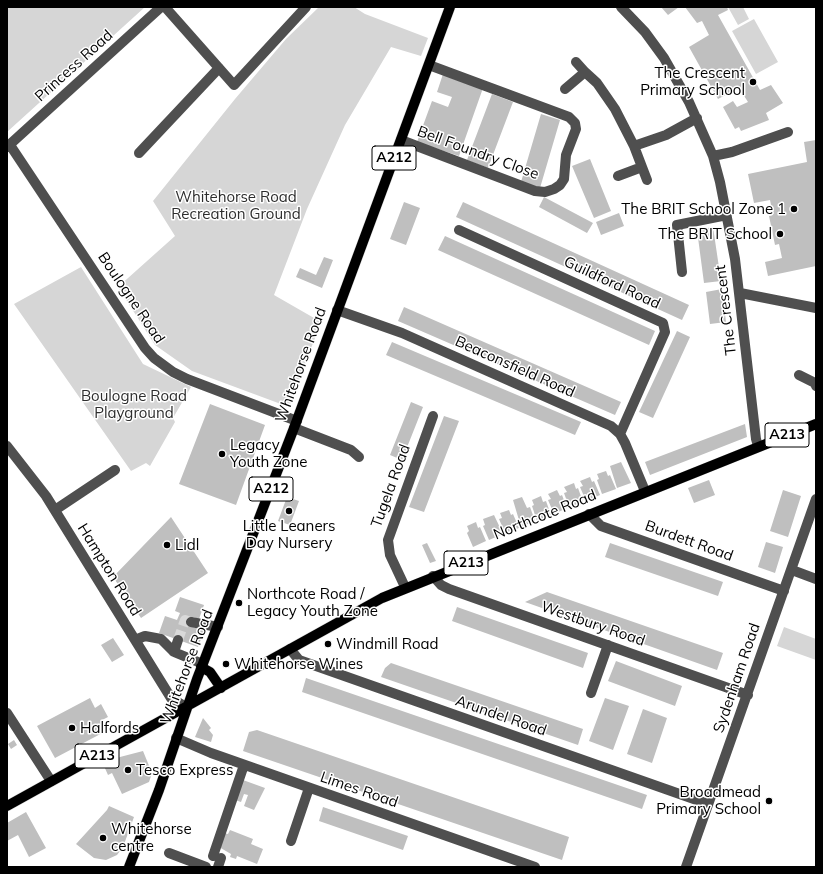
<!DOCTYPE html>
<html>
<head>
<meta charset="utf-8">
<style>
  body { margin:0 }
  #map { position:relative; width:823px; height:874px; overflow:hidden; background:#fff; font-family:Mulish,sans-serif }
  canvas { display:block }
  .frame { position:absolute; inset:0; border:8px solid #000; pointer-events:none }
</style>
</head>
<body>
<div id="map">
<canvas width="823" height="874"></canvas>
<div class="frame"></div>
</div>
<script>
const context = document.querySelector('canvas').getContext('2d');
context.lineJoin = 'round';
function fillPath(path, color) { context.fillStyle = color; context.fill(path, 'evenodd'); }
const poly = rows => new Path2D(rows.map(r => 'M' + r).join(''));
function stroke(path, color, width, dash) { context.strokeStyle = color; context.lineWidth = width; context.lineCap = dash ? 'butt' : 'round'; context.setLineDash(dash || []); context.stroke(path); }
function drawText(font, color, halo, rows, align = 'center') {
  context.font = font + ' Mulish,sans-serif'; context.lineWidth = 3; context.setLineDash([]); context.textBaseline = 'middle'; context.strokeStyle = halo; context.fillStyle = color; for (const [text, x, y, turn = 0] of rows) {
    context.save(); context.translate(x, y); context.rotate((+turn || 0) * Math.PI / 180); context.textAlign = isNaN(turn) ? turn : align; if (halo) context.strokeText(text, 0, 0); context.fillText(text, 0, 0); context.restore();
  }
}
fillPath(poly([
  [7,7,145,7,7,132],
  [319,7,354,7,365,14,428,38,421,56,391,47,345,125,307,209,274,295,321,322,289,407,192,371,155,345,118,287,175,236,153,201,235,99,286,39],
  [728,7,743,7,749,19,738,25],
  [754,19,778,62,756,74,732,31],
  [81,267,143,364,191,387,173,418,175,422,150,466,146,463,131,471,14,304],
  [784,627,816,639,816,660,777,646]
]), '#d6d6d6');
fillPath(poly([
  [661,7,679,7,668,15],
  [685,7,727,7,728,10,718,15,760,90,771,85,783,103,766,113,769,120,741,131,739,127,735,129,723,107,733,101,737,107,748,102,739,88,718,99,689,47,709,35,702,21,697,23],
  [443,74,483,88,459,156,417,142,432,101,448,107,452,97,437,92],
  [492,94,513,102,488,168,467,160],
  [541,114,560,120,540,188,521,182],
  [816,140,816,266,768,276,765,262,782,258,779,244,775,245,769,216,773,215,770,200,754,203,748,174,807,162,804,142],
  [590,159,611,211,594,218,572,166],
  [544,197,593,223,587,233,539,207],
  [404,202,420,208,406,245,390,239],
  [463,202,689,305,682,320,456,217],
  [619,213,624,226,601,235,596,222],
  [713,227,721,281,704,283,697,230],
  [445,236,655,331,649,345,438,250],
  [324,257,333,260,322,288,296,277,300,268,316,275],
  [722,289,726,322,710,324,706,292],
  [404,307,621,402,615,415,398,321],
  [677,331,690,337,653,418,639,412],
  [392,342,581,422,575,435,386,355],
  [411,402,423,407,402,460,390,455],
  [210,404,265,425,236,505,179,484],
  [444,416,459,421,424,512,409,507],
  [745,424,747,437,650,475,645,462],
  [621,462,631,483,617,488,610,466],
  [606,471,608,476,610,475,616,489,602,494,597,480,599,479,597,474],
  [590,477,592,482,594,481,600,495,586,501,580,487,583,486,580,481],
  [709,480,715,495,694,503,688,488],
  [574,483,576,489,578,488,583,502,569,507,564,493,567,492,564,487],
  [557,490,560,496,562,495,567,508,554,514,548,500,551,499,548,494],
  [783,490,801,496,788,537,770,531],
  [541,496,543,502,546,501,551,515,537,521,532,506,534,505,532,500],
  [287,497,299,501,290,525,278,521],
  [522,497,527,508,530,507,535,521,521,527,513,500],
  [509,510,511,515,513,514,519,528,505,533,499,519,502,518,500,513],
  [494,515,503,534,489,540,483,526,485,525,483,519],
  [171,517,208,573,141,618,113,577],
  [476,522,478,528,480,527,486,541,473,547,467,533,469,531,467,526],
  [766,542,783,547,775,573,758,567],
  [427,543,436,561,430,563,422,545],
  [610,543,723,582,718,596,605,557],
  [547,592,723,653,717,670,525,602],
  [180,597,204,605,199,619,193,617,190,626,204,631,198,647,159,633,165,616,177,620,180,613,175,611],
  [457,607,588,653,583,668,452,621],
  [113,638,124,655,112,662,101,645],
  [616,661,682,686,675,706,608,681],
  [391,663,583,729,578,745,381,677,385,668],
  [306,678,647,795,642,809,302,692],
  [90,698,95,708,101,704,108,717,102,720,108,730,55,758,37,726],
  [605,698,629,706,613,750,589,741],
  [643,709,667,718,652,763,627,754],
  [203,718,211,728,209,730,213,735,211,742,195,737],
  [257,730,569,837,562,860,243,751,249,732],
  [14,740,17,745,11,749,8,744],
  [143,751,152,773,149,782,122,794,112,773,108,775,104,766,120,757],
  [243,780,265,788,254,810,244,806,248,795,244,794,241,802,235,800],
  [109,806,134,817,123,847,117,855,106,860,94,858,76,844,107,810],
  [323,807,408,836,403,850,319,821],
  [26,812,46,848,29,857,18,835,7,841,7,823],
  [230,830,253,839,251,844,263,849,257,864,237,856,236,859,230,857,231,854,219,847,224,833,228,834]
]), '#bfbfbf');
stroke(poly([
  [178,640,185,620,191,622]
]), '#d9d9d9', 10, [10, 5]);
const major = poly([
  [201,667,210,672,221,688],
  [7,806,382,598,816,424],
  [129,867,159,790,197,679,294,428,450,7]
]);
stroke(major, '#dbdbdb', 11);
stroke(poly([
  [165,7,234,85,306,7],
  [621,7,645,32,664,58,689,102,713,156,720,182,735,259,756,439,758,446],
  [576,62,585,72],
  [565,89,585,72,597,83,615,109,634,146,642,167,618,176],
  [401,140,535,191,545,192,554,189,560,185,564,179,566,155,576,129,575,123,569,117,429,65],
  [10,145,145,348,154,358,173,372,187,379,297,421],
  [634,146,666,135,697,118],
  [7,147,161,7],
  [139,153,219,68],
  [713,156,732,152,788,132],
  [642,167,647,180],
  [459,230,663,323,665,332,620,434],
  [682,272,677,225,727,215],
  [740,293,816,308],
  [337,310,402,333,611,426,620,434,625,443,645,491],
  [799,375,815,383,816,386],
  [294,428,351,450,359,457],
  [7,446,46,496,171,698,186,707],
  [55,510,115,470],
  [589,514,601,526,784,591],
  [792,570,816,579],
  [433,576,441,585,449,589,748,695],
  [405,587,390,555,388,540,433,416],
  [191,622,218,627],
  [135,640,145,636,161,639,174,652],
  [178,640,174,652,203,664],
  [290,649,299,660,708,804],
  [591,693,608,645],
  [7,713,51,781],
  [176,738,211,753,535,867],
  [291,841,309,788],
  [169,853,206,867],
  [213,856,244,765],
  [218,867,221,858],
  [686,867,816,499]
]), '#4f4f4f', 10);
stroke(major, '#000', 10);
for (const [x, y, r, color] of [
  [753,82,4,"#000"],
  [794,209,4,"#000"],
  [780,234,4,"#000"],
  [222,454,4,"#000"],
  [289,511,4,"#000"],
  [167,545,4,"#000"],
  [239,603,4,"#000"],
  [328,644,4,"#000"],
  [226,664,4,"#000"],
  [72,728,4,"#000"],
  [128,770,4,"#000"],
  [769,801,4,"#000"],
  [103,838,4,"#000"]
]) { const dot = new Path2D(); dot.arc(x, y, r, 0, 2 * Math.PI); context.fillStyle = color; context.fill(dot); stroke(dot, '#fff', 1.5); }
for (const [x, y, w] of [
  [394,158,44],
  [787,435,44],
  [271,489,44],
  [466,563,44],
  [97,756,44]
]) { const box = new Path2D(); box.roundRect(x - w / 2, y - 12, w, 24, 3); context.fillStyle = '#fff'; context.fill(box); stroke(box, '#000', 1); }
drawText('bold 14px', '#000', null, [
  ["A212",394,158],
  ["A213",787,435],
  ["A212",271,489],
  ["A213",466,563],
  ["A213",97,756]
]);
drawText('15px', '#000', '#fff', [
  ["Princess Road",74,66,-42],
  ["Bell Foundry Close",478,153,20],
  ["Guildford Road",612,283,25],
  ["Boulogne Road",131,298,56],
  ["The Crescent",726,310,-97],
  ["Whitehorse Road",301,365,-70],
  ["Beaconsfield Road",515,367,24],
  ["Tugela Road",391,486,-70],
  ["Northcote Road",545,515,-22],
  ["Burdett Road",689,541,20],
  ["Hampton Road",109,570,58],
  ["Westbury Road",593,624,19],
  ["Whitehorse Road",187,667,-69],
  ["Sydenham Road",737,678,-71],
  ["Arundel Road",501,716,19],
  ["Limes Road",359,790,19]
]);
drawText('15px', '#000', '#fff', [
  ["The Crescent",745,73,"right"],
  ["Primary School",745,90,"right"],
  ["The BRIT School Zone 1",786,209,"right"],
  ["The BRIT School",772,234,"right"],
  ["Legacy",230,445],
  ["Youth Zone",230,462],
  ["Little Leaners",289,526,"center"],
  ["Day Nursery",289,543,"center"],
  ["Lidl",175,545],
  ["Northcote Road /",247,594],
  ["Legacy Youth Zone",247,611],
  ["Windmill Road",336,644],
  ["Whitehorse Wines",234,664],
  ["Halfords",80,728],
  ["Tesco Express",136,770],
  ["Broadmead",761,792,"right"],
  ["Primary School",761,809,"right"],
  ["Whitehorse",111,829],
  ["centre",111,846]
], 'left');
drawText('15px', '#2d2d2d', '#fff', [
  ["Whitehorse Road",236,197],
  ["Recreation Ground",236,214],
  ["Boulogne Road",134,396],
  ["Playground",134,413]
]);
</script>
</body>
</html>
